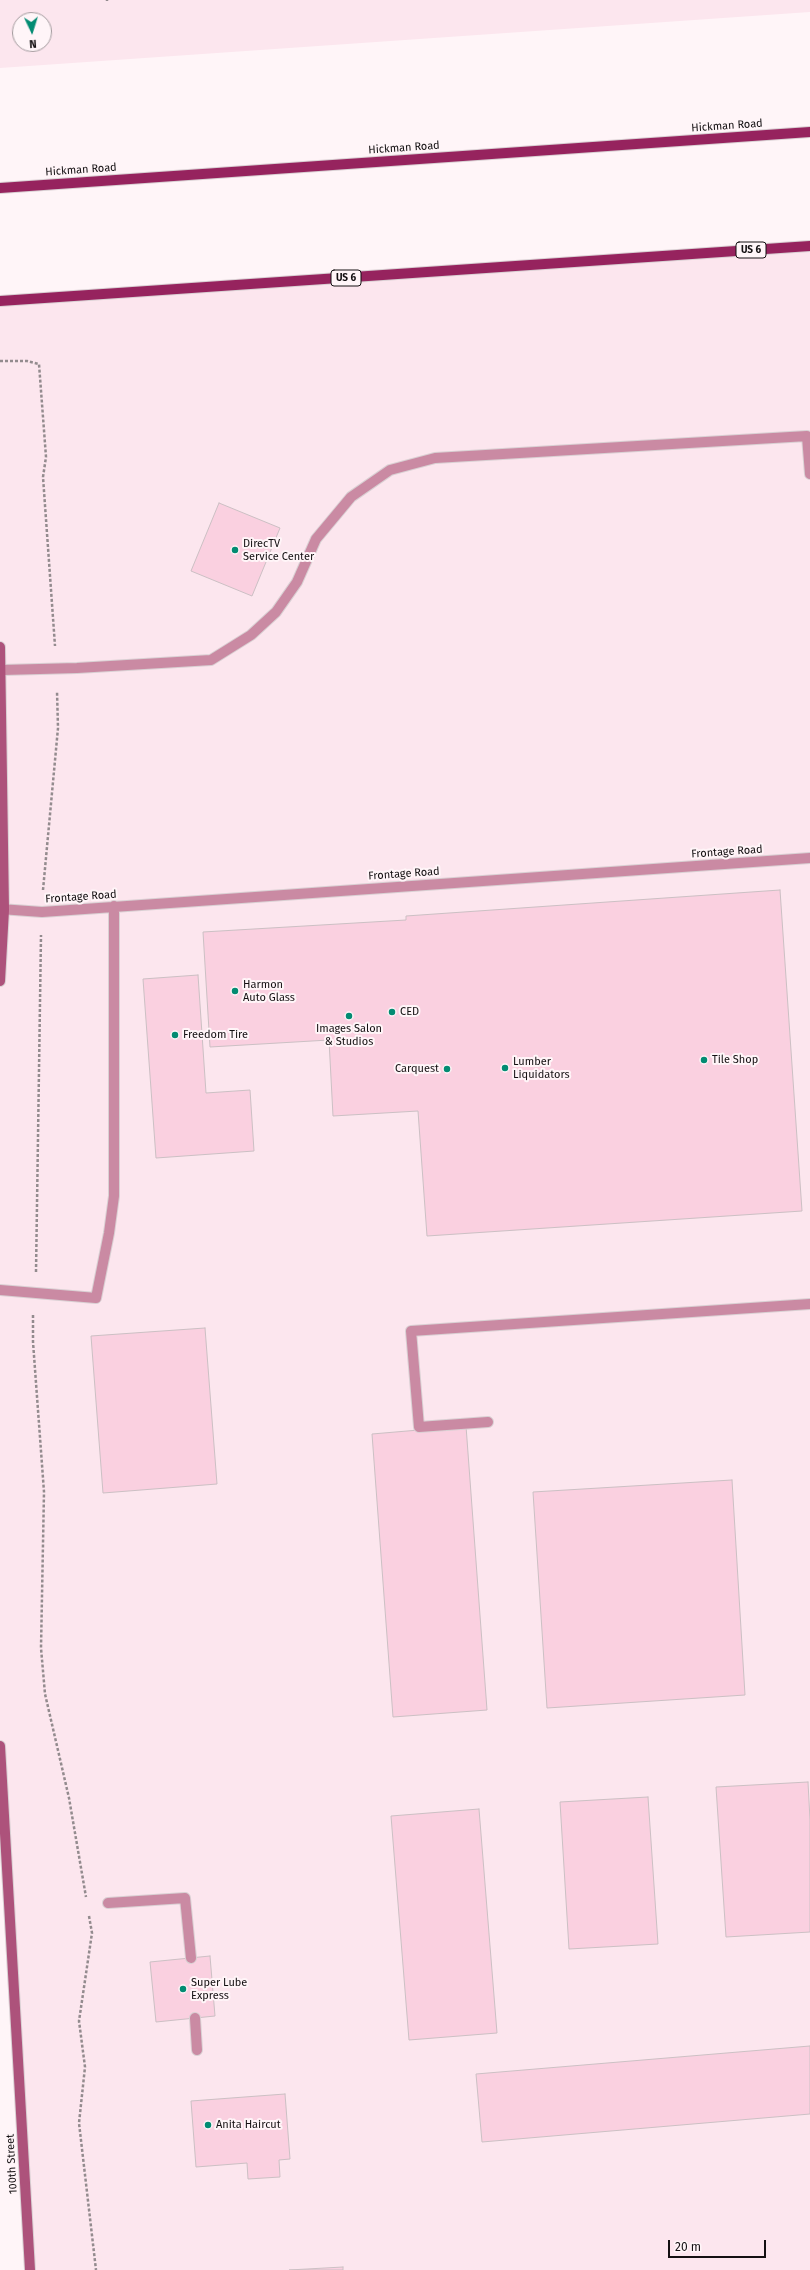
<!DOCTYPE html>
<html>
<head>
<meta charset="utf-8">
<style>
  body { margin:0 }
  #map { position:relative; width:810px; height:2270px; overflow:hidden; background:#fff5f8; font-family:"Fira Sans",sans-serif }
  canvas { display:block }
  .north { position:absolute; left:12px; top:12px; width:40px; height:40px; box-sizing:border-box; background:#fff5f8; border:1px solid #a1999c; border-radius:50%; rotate:176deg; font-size:11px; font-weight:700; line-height:16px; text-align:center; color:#141012 }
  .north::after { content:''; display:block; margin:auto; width:14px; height:18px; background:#028b72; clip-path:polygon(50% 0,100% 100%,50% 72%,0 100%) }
  .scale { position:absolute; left:668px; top:2240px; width:98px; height:18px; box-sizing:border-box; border:2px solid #141012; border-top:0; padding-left:5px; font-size:12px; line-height:14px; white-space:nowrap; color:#141012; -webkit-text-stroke:3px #fff5f8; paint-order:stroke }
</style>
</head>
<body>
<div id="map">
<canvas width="810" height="2270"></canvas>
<div class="north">N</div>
<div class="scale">20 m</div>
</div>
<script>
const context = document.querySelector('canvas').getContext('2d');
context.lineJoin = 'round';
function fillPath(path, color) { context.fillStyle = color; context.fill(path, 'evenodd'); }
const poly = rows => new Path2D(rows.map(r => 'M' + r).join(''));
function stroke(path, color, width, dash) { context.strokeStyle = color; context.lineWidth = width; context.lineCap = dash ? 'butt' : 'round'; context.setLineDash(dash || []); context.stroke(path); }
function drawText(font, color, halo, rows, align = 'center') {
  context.font = font + ' "Fira Sans",sans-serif'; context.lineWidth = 4; context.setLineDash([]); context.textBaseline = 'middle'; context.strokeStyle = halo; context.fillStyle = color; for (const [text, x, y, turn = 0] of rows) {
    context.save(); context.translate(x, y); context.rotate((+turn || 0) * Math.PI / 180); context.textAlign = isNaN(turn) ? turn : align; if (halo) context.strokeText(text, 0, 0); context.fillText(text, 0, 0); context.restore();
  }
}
fillPath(poly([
  [0,0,810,0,810,12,0,68],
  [20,20,44,20,44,44,20,44],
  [810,246,810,2270,30,2270,0,1746,0,301]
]), '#fce6ee');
const building = poly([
  [219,503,280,528,252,596,191,571,219,503],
  [780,890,802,1211,427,1236,418,1111,333,1116,329,1040,210,1047,203,932,406,920,406,916,780,890],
  [198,975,206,1093,250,1090,254,1151,156,1158,143,979,198,975],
  [205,1328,217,1484,103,1493,91,1336,205,1328],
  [466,1426,487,1710,393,1717,372,1434,466,1426],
  [732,1480,745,1695,547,1708,533,1492,732,1480],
  [808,1782,810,1820,810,1932,726,1937,716,1787,808,1782],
  [648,1797,658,1944,569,1949,560,1802,648,1797],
  [479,1809,497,2033,409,2040,391,1816,479,1809],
  [210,1956,215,2016,156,2022,150,1962,210,1956],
  [810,2046,810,2114,482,2142,476,2074,810,2046],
  [285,2094,290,2159,279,2160,280,2177,248,2179,247,2163,196,2167,191,2101,285,2094],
  [343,2267,343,2270,289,2270,343,2267]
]);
fillPath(building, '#fad0e0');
stroke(building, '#ccc0c4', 1);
const lane = poly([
  [2,670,77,668,211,660,251,635,276,612,297,582,316,539,351,497,390,470,435,458,807,436,810,474],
  [0,909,42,912,810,858],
  [0,1290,96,1298,109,1233,114,1196,114,906],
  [488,1422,419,1427,411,1331,810,1304],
  [108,1903,185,1898,191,1958],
  [195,2018,197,2050]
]);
const secondary = poly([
  [0,647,4,910,0,981],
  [0,1746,30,2270]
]);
const primary = poly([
  [0,188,810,132],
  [0,301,810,246]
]);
stroke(lane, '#d9d0d3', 12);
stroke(secondary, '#d9d0d3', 12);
stroke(primary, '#d9d0d3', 12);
stroke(poly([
  [107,0,107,1],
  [0,361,27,361,39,364,46,457,43,477,55,646],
  [43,890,58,728,57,691],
  [36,1272,41,935],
  [33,1315,33,1342,44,1492,41,1648,45,1694,69,1798,86,1897],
  [89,1916,92,1933,79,2021,85,2067,79,2123,96,2270]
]), '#938b8e', 2.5, [3, 2]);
stroke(lane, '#ca8aa3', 10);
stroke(secondary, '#ad527b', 10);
stroke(primary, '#96235e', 10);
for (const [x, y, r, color] of [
  [235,550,4,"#028b72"],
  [235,991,4,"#028b72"],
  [392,1012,4,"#028b72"],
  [349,1016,4,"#028b72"],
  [175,1035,4,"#028b72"],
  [704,1060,4,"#028b72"],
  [505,1068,4,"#028b72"],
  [447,1069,4,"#028b72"],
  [183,1989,4,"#028b72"],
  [208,2125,4,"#028b72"]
]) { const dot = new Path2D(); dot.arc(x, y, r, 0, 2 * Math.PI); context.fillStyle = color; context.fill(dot); stroke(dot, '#fff5f8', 1.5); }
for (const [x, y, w] of [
  [751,250,30],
  [346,278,30]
]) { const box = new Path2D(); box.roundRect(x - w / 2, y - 8, w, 16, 3); context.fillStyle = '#fff5f8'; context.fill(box); stroke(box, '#141012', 1); }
drawText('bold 10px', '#141012', null, [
  ["US 6",751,250],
  ["US 6",346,278]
]);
drawText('11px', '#141012', '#fff5f8', [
  ["Hickman Road",727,126,-4],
  ["Hickman Road",404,148,-4],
  ["Hickman Road",81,170,-4],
  ["Frontage Road",727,852,-4],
  ["Frontage Road",404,874,-4],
  ["Frontage Road",81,897,-4],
  ["100th Street",12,2164,-93]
]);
drawText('11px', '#141012', '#fff5f8', [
  ["DirecTV",243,544],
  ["Service Center",243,557],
  ["Harmon",243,985],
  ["Auto Glass",243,998],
  ["CED",400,1012],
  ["Images Salon",349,1029,"center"],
  ["& Studios",349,1042,"center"],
  ["Freedom Tire",183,1035],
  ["Tile Shop",712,1060],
  ["Lumber",513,1062],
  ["Liquidators",513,1075],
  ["Carquest",439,1069,"right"],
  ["Super Lube",191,1983],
  ["Express",191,1996],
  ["Anita Haircut",216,2125]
], 'left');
</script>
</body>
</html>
